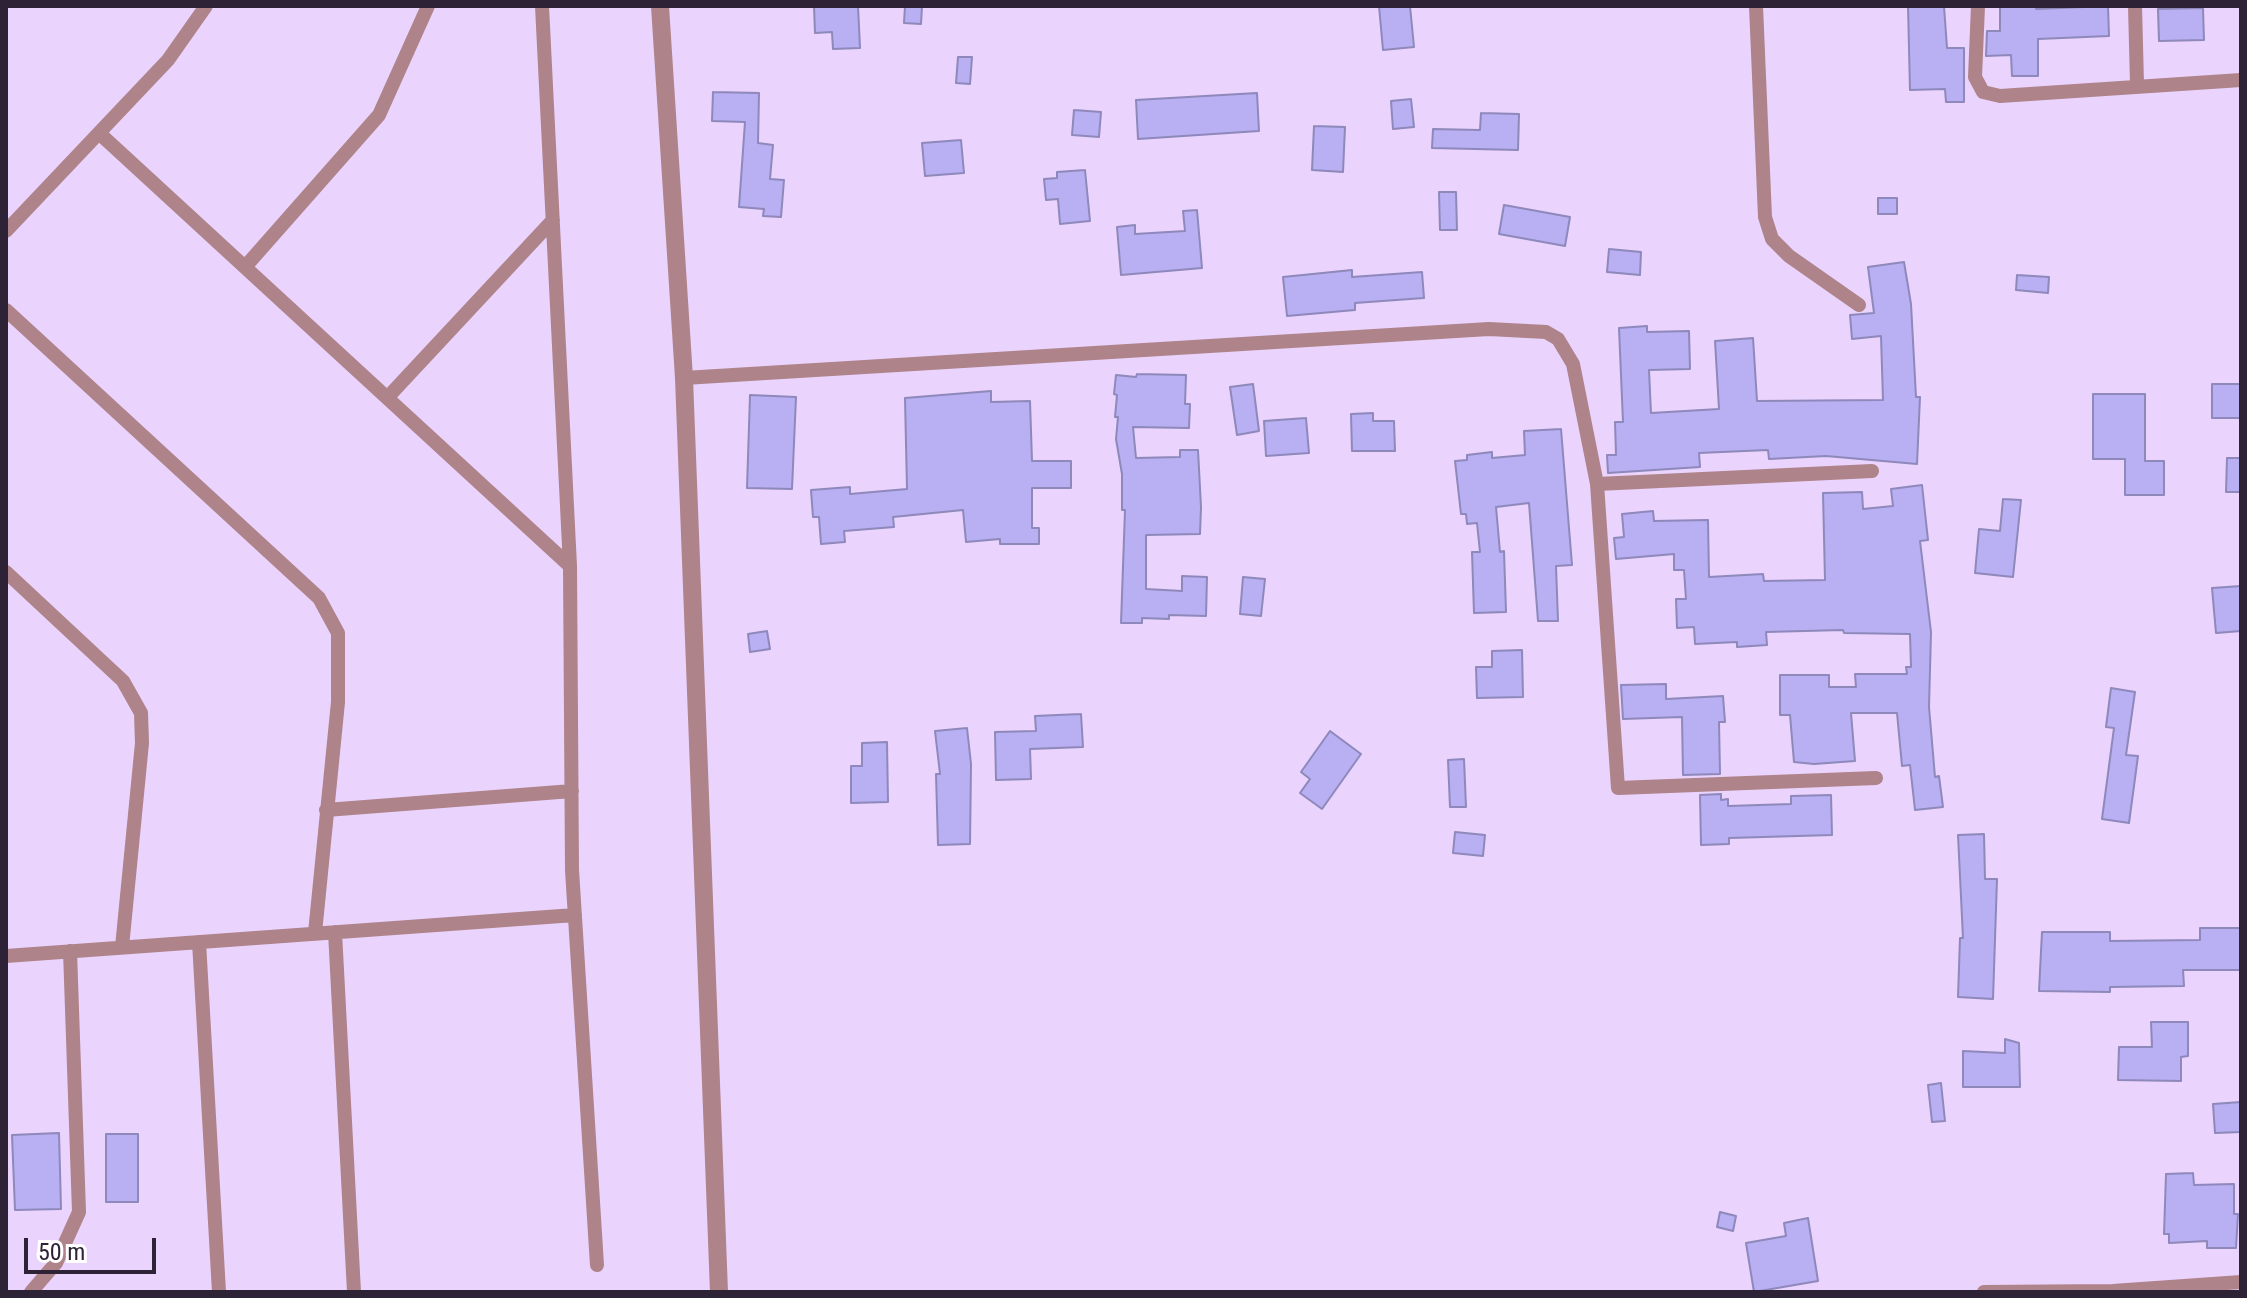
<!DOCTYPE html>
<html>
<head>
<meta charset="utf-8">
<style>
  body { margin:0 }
  #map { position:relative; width:2247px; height:1298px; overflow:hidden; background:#ead3fd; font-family:"Roboto Condensed",sans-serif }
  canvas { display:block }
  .frame { position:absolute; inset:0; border:8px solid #2d2236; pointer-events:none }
  .scale { position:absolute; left:24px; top:1238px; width:132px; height:36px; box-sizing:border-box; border:4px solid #2d2236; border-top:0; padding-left:10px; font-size:24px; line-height:28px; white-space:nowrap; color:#2d2236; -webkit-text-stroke:6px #fff; paint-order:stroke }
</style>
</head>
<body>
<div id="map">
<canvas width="2247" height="1298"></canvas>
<div class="frame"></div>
<div class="scale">50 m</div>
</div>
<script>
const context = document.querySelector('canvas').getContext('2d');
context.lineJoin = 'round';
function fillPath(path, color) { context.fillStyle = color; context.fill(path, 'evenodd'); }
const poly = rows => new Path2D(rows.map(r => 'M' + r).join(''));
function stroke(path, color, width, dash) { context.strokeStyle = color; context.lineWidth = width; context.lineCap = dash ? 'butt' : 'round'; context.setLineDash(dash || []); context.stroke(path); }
const building = poly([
  [814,6,858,6,860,48,833,49,832,32,815,33,814,6],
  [905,6,922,6,921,24,904,23,905,6],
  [1379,6,1410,6,1414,47,1383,50,1379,6],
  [1908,6,1944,6,1947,48,1964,48,1964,102,1946,102,1945,89,1910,90,1908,6],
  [2000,6,2036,6,2036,9,2108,6,2109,36,2038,39,2038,76,2012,76,2011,55,1986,56,1987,31,2000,31,2000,6],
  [2203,8,2204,40,2159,41,2158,9,2203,8],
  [958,57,972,57,970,84,956,83,958,57],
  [713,92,759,93,758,143,773,145,770,179,784,180,781,217,763,216,764,209,739,207,745,122,712,121,713,92],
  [1257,93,1259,131,1138,139,1136,100,1257,93],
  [1411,99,1414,127,1393,129,1391,101,1411,99],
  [1074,110,1101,112,1099,137,1072,135,1074,110],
  [1481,113,1519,114,1518,150,1432,148,1433,129,1480,130,1481,113],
  [1314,126,1345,127,1343,172,1312,170,1314,126],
  [961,140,964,173,925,176,922,143,961,140],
  [1085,170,1090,221,1060,224,1058,199,1046,200,1044,179,1057,178,1057,172,1085,170],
  [1439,192,1456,192,1457,230,1440,230,1439,192],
  [1878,198,1897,198,1897,214,1878,214,1878,198],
  [1504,205,1570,217,1565,246,1499,234,1504,205],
  [1197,210,1202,268,1121,275,1117,227,1135,225,1135,234,1185,231,1183,211,1197,210],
  [1609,249,1641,252,1640,275,1607,272,1609,249],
  [1904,262,1911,304,1916,397,1920,397,1917,464,1826,456,1769,459,1768,450,1699,453,1700,467,1608,473,1607,455,1616,455,1615,422,1623,422,1619,328,1647,326,1647,332,1689,331,1690,369,1649,370,1651,413,1719,409,1715,341,1753,338,1757,401,1883,400,1881,336,1852,339,1850,315,1874,313,1868,267,1904,262],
  [1352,270,1352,277,1422,272,1424,298,1355,303,1355,310,1287,316,1283,277,1352,270],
  [2017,275,2049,277,2048,293,2016,290,2017,275],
  [1137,374,1186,375,1185,404,1190,404,1189,428,1133,427,1136,458,1180,457,1180,450,1198,450,1201,507,1200,534,1146,535,1146,589,1182,591,1182,576,1207,577,1206,616,1169,615,1169,619,1142,618,1142,623,1121,623,1125,510,1122,510,1122,474,1116,439,1118,417,1115,417,1117,395,1114,394,1116,375,1136,377,1137,374],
  [1253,384,1259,431,1237,435,1230,387,1253,384],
  [2212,384,2241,384,2241,418,2212,418,2212,384],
  [991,391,991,402,1030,401,1032,461,1071,461,1071,488,1032,488,1032,528,1039,528,1039,544,1000,544,1000,539,966,542,963,510,893,517,894,527,844,531,845,542,821,544,819,517,813,517,811,490,850,487,850,494,907,489,905,398,991,391],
  [2093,394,2145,394,2145,461,2164,461,2164,495,2125,495,2125,459,2093,459,2093,394],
  [750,395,796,397,792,489,747,488,750,395],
  [1373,413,1373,421,1394,421,1395,451,1352,451,1351,414,1373,413],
  [1306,418,1309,453,1266,456,1264,421,1306,418],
  [1561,429,1572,565,1556,566,1558,621,1538,621,1529,503,1496,507,1500,552,1504,551,1506,612,1474,613,1472,552,1480,552,1477,523,1467,524,1466,514,1461,514,1455,461,1467,460,1467,455,1492,452,1492,458,1525,455,1524,431,1561,429],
  [2227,458,2241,458,2241,492,2226,492,2227,458],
  [1922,485,1928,540,1920,541,1931,632,1929,707,1935,777,1939,776,1943,807,1915,810,1910,765,1902,766,1897,713,1851,713,1855,761,1814,764,1794,762,1790,715,1780,715,1780,675,1829,675,1829,687,1856,687,1855,674,1907,674,1906,667,1911,667,1910,634,1844,633,1843,630,1766,632,1767,645,1737,647,1737,642,1695,644,1694,627,1677,628,1676,599,1686,599,1684,570,1674,570,1674,554,1616,559,1614,538,1624,537,1622,514,1653,511,1654,521,1708,520,1709,577,1763,574,1764,581,1825,580,1823,493,1862,492,1863,509,1893,506,1891,489,1922,485],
  [2003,499,2021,500,2013,577,1975,573,1979,529,2000,531,2003,499],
  [1243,577,1265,579,1261,616,1240,614,1243,577],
  [2241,586,2241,631,2216,633,2212,588,2241,586],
  [767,631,770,649,750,652,748,634,767,631],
  [1522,650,1523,697,1477,698,1476,667,1492,667,1492,651,1522,650],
  [1666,684,1666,699,1723,696,1725,722,1719,722,1720,774,1683,775,1682,717,1623,719,1621,685,1666,684],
  [2111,688,2135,692,2126,755,2138,756,2129,823,2102,819,2114,728,2106,727,2111,688],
  [1081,714,1083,747,1030,749,1031,779,996,780,995,732,1036,731,1035,716,1081,714],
  [967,728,971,764,970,844,938,845,936,774,940,774,935,731,967,728],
  [1330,731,1361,754,1322,809,1300,793,1310,779,1301,772,1330,731],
  [887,742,888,802,851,803,851,766,862,766,862,743,887,742],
  [1464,759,1466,807,1450,807,1448,760,1464,759],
  [1721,794,1721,800,1728,799,1728,806,1791,804,1791,796,1831,795,1832,835,1729,838,1729,844,1701,845,1700,795,1721,794],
  [1455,832,1485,835,1483,856,1453,853,1455,832],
  [1984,834,1985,879,1997,879,1993,999,1958,997,1960,938,1963,938,1958,835,1984,834],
  [2200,928,2241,928,2241,970,2183,970,2184,986,2110,987,2110,992,2039,991,2042,932,2110,932,2110,941,2200,940,2200,928],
  [2151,1022,2188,1022,2188,1056,2181,1057,2181,1081,2118,1080,2119,1047,2152,1047,2151,1022],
  [2005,1039,2019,1043,2020,1087,1963,1087,1963,1051,2005,1053,2005,1039],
  [1941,1083,1945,1121,1932,1122,1928,1085,1941,1083],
  [2241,1102,2241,1132,2215,1133,2213,1104,2241,1102],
  [59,1133,61,1209,15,1210,12,1135,59,1133],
  [106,1134,138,1134,138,1202,106,1202,106,1134],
  [2193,1173,2194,1185,2234,1184,2234,1214,2238,1214,2236,1248,2207,1248,2207,1241,2169,1243,2169,1234,2164,1234,2166,1174,2193,1173],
  [1720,1212,1736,1216,1733,1231,1717,1227,1720,1212],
  [1808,1218,1818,1281,1754,1292,1746,1243,1786,1236,1784,1223,1808,1218]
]);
fillPath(building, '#b8b0f3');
stroke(building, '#8e88bb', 2);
stroke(poly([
  [542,6,570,566,572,870,597,1265],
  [1756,6,1765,217,1772,239,1789,256,1859,305],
  [1978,6,1975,77,1983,92,2000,96,2241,80],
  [2135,6,2137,84],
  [99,133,570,566],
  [6,231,168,60,206,6],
  [245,267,379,115,428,6],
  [6,310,319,598,338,633,338,702,315,933],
  [684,378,1489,329,1546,332,1558,339,1573,364,1597,484,1618,788,1876,778],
  [387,398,553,220],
  [1597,484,1872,471],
  [6,572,123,681,141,713,142,743,122,947],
  [326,810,572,791],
  [335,932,354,1292],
  [199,942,219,1292],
  [6,956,575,915],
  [31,1292,56,1263,79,1212,70,951],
  [1984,1292,2113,1291,2241,1282]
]), '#ae8389', 14);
stroke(poly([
  [660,6,684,378,719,1292]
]), '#ae8389', 18);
</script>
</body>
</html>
